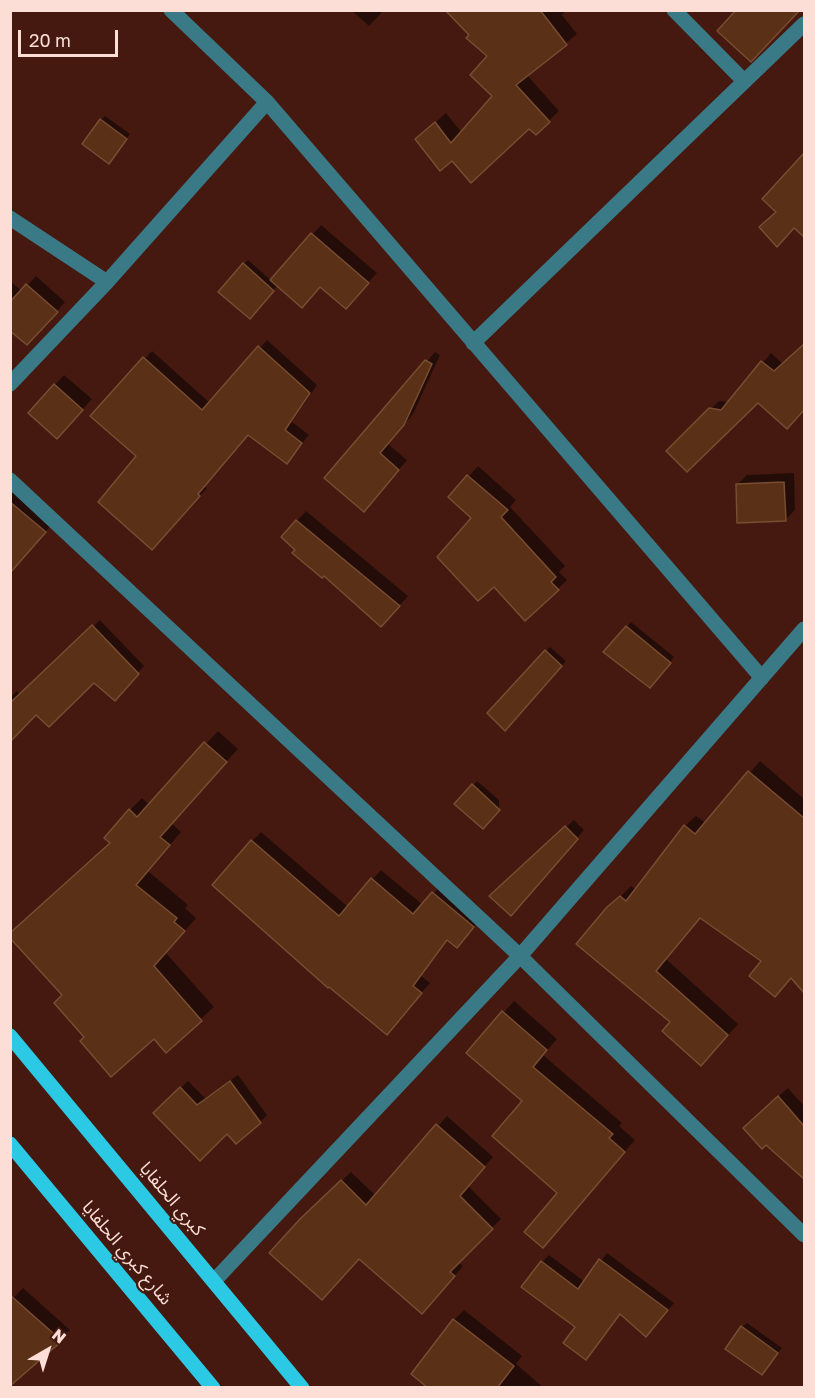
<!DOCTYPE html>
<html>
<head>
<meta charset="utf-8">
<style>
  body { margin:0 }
  #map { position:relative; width:815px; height:1398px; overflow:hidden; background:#451910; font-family:"Golos Text",sans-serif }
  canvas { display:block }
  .frame { position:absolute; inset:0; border:12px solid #fcded7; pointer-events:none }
  .north { position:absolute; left:18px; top:1320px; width:60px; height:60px; -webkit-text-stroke:4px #451910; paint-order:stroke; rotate:39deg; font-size:16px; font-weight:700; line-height:24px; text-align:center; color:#fcded7 }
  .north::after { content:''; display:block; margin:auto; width:21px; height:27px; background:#fcded7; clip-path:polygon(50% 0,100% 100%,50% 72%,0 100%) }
  .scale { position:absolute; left:18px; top:30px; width:100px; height:27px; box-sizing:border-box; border:3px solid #fcded7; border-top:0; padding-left:8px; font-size:18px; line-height:21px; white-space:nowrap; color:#fcded7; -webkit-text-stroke:4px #451910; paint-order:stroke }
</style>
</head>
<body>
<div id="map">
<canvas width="815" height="1398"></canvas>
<div class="frame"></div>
<div class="north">N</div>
<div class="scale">20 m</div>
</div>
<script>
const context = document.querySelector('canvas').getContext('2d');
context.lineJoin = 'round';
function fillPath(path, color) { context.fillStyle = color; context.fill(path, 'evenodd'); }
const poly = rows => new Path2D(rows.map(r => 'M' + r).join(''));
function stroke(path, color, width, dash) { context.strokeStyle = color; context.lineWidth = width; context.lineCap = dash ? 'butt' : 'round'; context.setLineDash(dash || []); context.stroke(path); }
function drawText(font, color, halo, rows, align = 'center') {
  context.font = font + ' "Golos Text","Noto Sans Arabic",sans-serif'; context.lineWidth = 4.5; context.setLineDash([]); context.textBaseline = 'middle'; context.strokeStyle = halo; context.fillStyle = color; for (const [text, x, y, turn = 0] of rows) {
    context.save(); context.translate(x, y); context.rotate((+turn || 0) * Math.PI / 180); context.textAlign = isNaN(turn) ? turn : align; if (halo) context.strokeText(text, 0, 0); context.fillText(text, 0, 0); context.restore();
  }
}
fillPath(poly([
  [351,10,384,10,369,26],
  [447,10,566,10,562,15,577,34,527,75,559,111,536,133,529,126,453,159,417,139,446,113,462,133,495,96,489,56],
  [105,116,130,134,113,158,101,120],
  [802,158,804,160,804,216,785,236,778,211],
  [321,225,377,273,346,307,321,285,278,285,254,312,244,264,248,260,272,281],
  [36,276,65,302,36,335,10,329,10,281,22,291],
  [267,340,317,385,292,422,309,435,287,462,248,433,204,486,207,488,160,540,138,456,92,416,152,351,210,403],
  [804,345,804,409,795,419,758,401,668,451,719,401,730,402,771,353,783,364],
  [435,352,440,355,413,414,388,444,407,460,373,501,327,478],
  [64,375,92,399,67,427,30,413],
  [478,466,516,500,510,507,565,566,559,572,567,580,558,589,450,497],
  [794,473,795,510,786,519,737,485,747,475],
  [11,479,57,518,32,548,10,566],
  [306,511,408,596,391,615,297,521],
  [100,620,144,666,121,692,93,681,36,713,10,736,10,698,17,691,21,695],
  [631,622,674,657,655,682,627,627],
  [550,647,566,661,510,724,489,713],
  [218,731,238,749,171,823,181,832,148,871,188,905,185,908,196,918,166,953,214,1007,166,1050,154,1037,86,1037,64,995,111,842,130,810,142,798,150,805],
  [760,761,804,799,804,991,792,977,764,961,701,917,666,959,738,1024,712,1053,672,1021,620,897,631,886,636,890,685,826,696,816,706,823],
  [477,781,499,800,499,809,456,804],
  [574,820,584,830,519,906,498,889],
  [261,832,348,907,381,870,423,905,442,884,482,917,466,937,449,939,421,976,430,983,387,1033,252,841],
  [514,1001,557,1039,543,1055,622,1123,619,1126,635,1140,553,1235,559,1193,524,1101,468,1053],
  [238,1075,267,1115,260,1122,227,1131,155,1113,188,1081,205,1098],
  [788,1088,804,1106,804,1165,798,1171,766,1143,754,1118],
  [447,1116,493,1157,468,1186,501,1219,458,1262,463,1266,431,1303,301,1220,351,1172,376,1196],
  [607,1253,674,1303,653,1328,621,1313,586,1358,577,1327,542,1262,549,1255,585,1282],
  [23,1288,70,1330,10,1384,10,1301],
  [464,1310,522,1356,516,1364,544,1388,431,1388,413,1374,454,1320],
  [747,1323,782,1348,762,1373,742,1327]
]), '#0007');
const building = poly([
  [445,10,540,10,567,45,516,85,550,122,536,135,529,129,471,183,452,161,440,171,415,139,435,122,451,143,492,96,470,75,487,56,466,38,469,35,445,10],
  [736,10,800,10,751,62,717,31,736,10],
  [100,119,127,139,109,164,82,144,100,119],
  [804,153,804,237,794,228,777,247,759,227,776,212,762,199,804,153],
  [311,233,369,283,346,309,320,287,302,308,270,280,311,233],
  [243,263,274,291,250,319,218,292,243,263],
  [26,284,58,312,27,345,10,331,10,302,26,284],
  [804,344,804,410,787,429,758,403,687,472,666,451,709,408,721,410,761,361,774,371,804,344],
  [258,346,310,393,285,430,302,443,287,464,248,435,198,494,200,496,152,550,98,502,136,456,90,416,143,357,202,410,258,346],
  [425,360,432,364,404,425,380,453,399,470,364,512,324,478,425,360],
  [54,384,83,410,57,439,28,413,54,384],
  [467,475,508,510,501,517,556,577,551,582,559,590,525,621,494,587,478,601,437,557,471,518,448,497,467,475],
  [784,482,786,521,737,523,736,484,784,482],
  [10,502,46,532,10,573,10,502],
  [296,520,400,606,381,627,324,576,322,578,292,553,295,550,281,537,296,520],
  [92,625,139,674,115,701,94,683,49,727,36,715,10,742,10,703,92,625],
  [626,626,671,663,650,688,603,652,626,626],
  [545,650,562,666,505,731,487,713,545,650],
  [204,742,227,762,160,837,170,845,136,885,177,918,174,922,185,931,154,966,202,1021,166,1053,154,1039,111,1077,80,1041,84,1037,54,1003,62,995,10,938,10,933,110,843,104,838,129,809,137,817,204,742],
  [748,771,804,818,804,993,791,978,775,997,749,976,761,961,700,918,656,971,728,1035,701,1066,662,1031,670,1022,576,944,607,907,620,896,626,901,684,825,695,834,748,771],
  [472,784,500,810,483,829,454,804,472,784],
  [565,826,578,839,511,916,489,896,565,826],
  [251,840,339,916,371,878,413,914,432,892,474,927,457,948,447,940,413,986,422,993,387,1035,329,987,328,988,212,885,251,840],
  [502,1011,547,1050,533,1067,613,1134,609,1138,625,1152,543,1248,524,1232,557,1193,492,1136,522,1101,466,1053,502,1011],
  [230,1081,261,1123,236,1144,227,1134,200,1161,153,1113,180,1087,197,1105,230,1081],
  [778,1096,804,1126,804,1179,766,1145,762,1149,743,1128,778,1096],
  [436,1124,485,1167,460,1196,493,1229,450,1272,455,1276,422,1314,359,1259,322,1300,269,1253,300,1219,341,1180,366,1205,436,1124],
  [599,1259,668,1310,646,1337,620,1314,586,1360,563,1343,575,1327,521,1287,541,1261,578,1289,599,1259],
  [10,1295,62,1341,10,1386,10,1295],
  [453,1319,514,1366,497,1388,428,1388,411,1374,453,1319],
  [741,1326,778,1353,762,1375,725,1349,741,1326]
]);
fillPath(building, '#5a3116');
stroke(building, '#784d32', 1.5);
stroke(poly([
  [171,10,267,102,762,678],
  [674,10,744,81],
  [10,218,107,282],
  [473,343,804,24],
  [10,384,107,282,267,102],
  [10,480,520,956,804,1235],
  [214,1281,520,956,804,629]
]), '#3a7986', 15);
stroke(poly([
  [10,1036,302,1388],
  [10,1144,213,1388]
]), '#2cc9e4', 15);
drawText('18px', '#fcded7', '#451910', [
  ["كبري الحلفايا",172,1199,50],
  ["شارع كبري الحلفايا",127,1253,50]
]);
</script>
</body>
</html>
